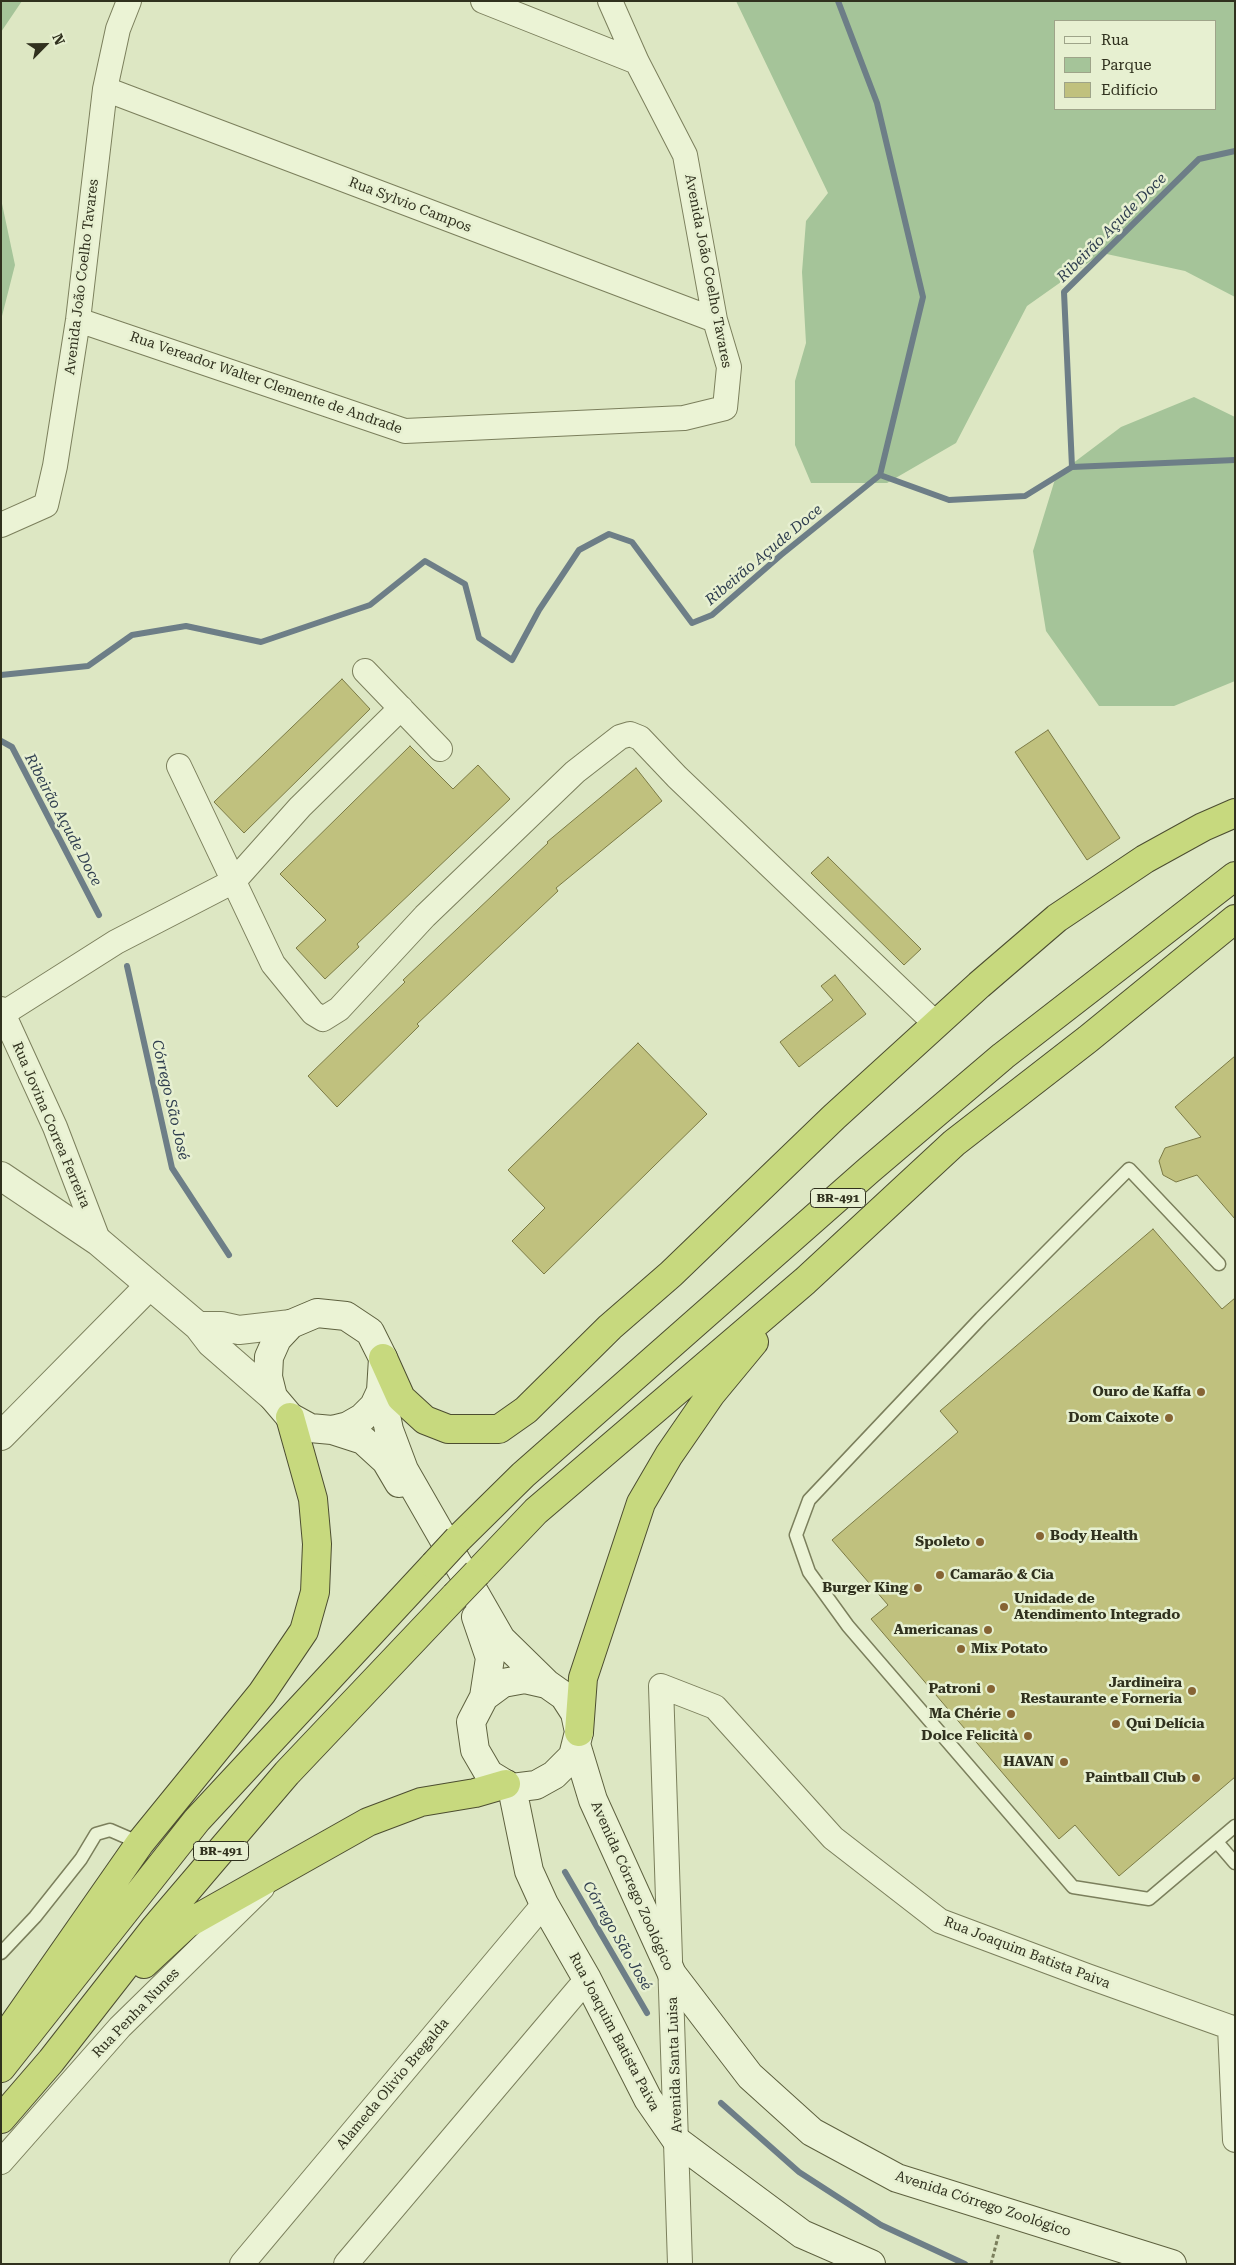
<!DOCTYPE html>
<html>
<head>
<meta charset="utf-8">
<style>
  body { margin:0 }
  #map { position:relative; width:1236px; height:2265px; overflow:hidden; background:#dde7c3; font-family:"Roboto Serif",serif }
  canvas { display:block }
  .frame { position:absolute; inset:0; border:2px solid #30311e; pointer-events:none }
  .legend { position:absolute; left:1054px; top:20px; width:162px; height:90px; box-sizing:border-box; background:#e7f0d1; border:1px solid #9ea489; margin:0; padding:6px 9px; list-style:none; font-size:15px; color:#30311e }
  .legend li { display:flex; align-items:center; gap:10px; height:25px }
  .legend b { width:25px; border:1px solid #9ea489 }
  .north { position:absolute; left:20px; top:20px; width:50px; height:50px; -webkit-text-stroke:4px #e7f0d1; paint-order:stroke; rotate:67deg; font-size:14px; font-weight:700; line-height:20px; text-align:center; color:#30311e }
  .north::after { content:''; display:block; margin:auto; width:18px; height:22px; background:#30311e; clip-path:polygon(50% 0,100% 100%,50% 72%,0 100%) }
</style>
</head>
<body>
<div id="map">
<canvas width="1236" height="2265"></canvas>
<div class="frame"></div>
<ul class="legend">
<li><b style="height:6px;background:#ebf3d5"></b>Rua</li>
<li><b style="height:14px;background:#a5c499"></b>Parque</li>
<li><b style="height:14px;background:#c0c17e"></b>Edifício</li>
</ul>
<div class="north">N</div>
</div>
<script>
const context = document.querySelector('canvas').getContext('2d');
context.lineJoin = 'round';
function fillPath(path, color) { context.fillStyle = color; context.fill(path, 'evenodd'); }
const poly = rows => new Path2D(rows.map(r => 'M' + r).join(''));
function stroke(path, color, width, dash) { context.strokeStyle = color; context.lineWidth = width; context.lineCap = dash ? 'butt' : 'round'; context.setLineDash(dash || []); context.stroke(path); }
function drawText(font, color, halo, rows, align = 'center') {
  context.font = font + ' "Roboto Serif",serif'; context.lineWidth = 5; context.setLineDash([]); context.textBaseline = 'middle'; context.strokeStyle = halo; context.fillStyle = color; for (const [text, x, y, turn = 0] of rows) {
    context.save(); context.translate(x, y); context.rotate((+turn || 0) * Math.PI / 180); context.textAlign = isNaN(turn) ? turn : align; if (halo) context.strokeText(text, 0, 0); context.fillText(text, 0, 0); context.restore();
  }
}
fillPath(poly([
  [1,1,22,1,1,32],
  [736,1,1235,1,1235,297,1185,271,1102,253,1027,306,956,443,887,483,811,483,795,445,795,381,806,343,802,272,806,221,828,193],
  [1055,21,1215,21,1215,109,1055,109],
  [1,199,15,265,1,320],
  [1194,397,1235,417,1235,681,1174,706,1099,706,1046,631,1033,551,1056,476,1121,427]
]), '#a5c499');
stroke(poly([
  [838,1,877,103,923,297,880,475],
  [1072,467,1235,460],
  [1,675,88,666,132,635,186,626,261,642,370,605,425,561,465,584,479,638,512,660,539,610,579,550,609,534,632,542,692,623,712,615,781,555,880,475,949,500,1025,496,1072,467,1064,292,1199,159,1235,151],
  [1,741,12,747,99,915],
  [127,966,172,1168,229,1255],
  [565,1872,647,2013],
  [721,2103,799,2172,881,2225,965,2264]
]), '#6d7e87', 6);
const building = poly([
  [342,679,370,709,244,833,214,802,342,679],
  [1048,730,1120,838,1087,860,1015,752,1048,730],
  [410,746,453,789,478,765,510,799,357,944,359,947,325,979,296,948,326,920,280,874,410,746],
  [636,768,662,801,556,888,558,891,417,1024,419,1026,337,1107,308,1076,405,982,403,980,548,843,547,842,636,768],
  [828,857,921,949,904,965,811,873,828,857],
  [835,975,866,1014,799,1067,780,1042,833,1000,821,986,835,975],
  [638,1043,707,1114,544,1274,512,1241,545,1208,508,1170,638,1043],
  [1235,1056,1235,1219,1197,1175,1176,1182,1163,1175,1159,1161,1165,1148,1201,1137,1175,1107,1235,1056],
  [1153,1229,1222,1309,1235,1298,1235,1777,1119,1876,1075,1825,1059,1839,871,1619,888,1605,832,1540,958,1432,940,1411,1153,1229]
]);
fillPath(building, '#c0c17e');
stroke(building, '#7b7a45', 1);
const service = poly([
  [1219,1264,1129,1169,981,1318,809,1500,796,1535,809,1572,848,1626,1073,1887,1149,1899,1235,1826],
  [1217,1842,1235,1863],
  [1,1953,35,1917,81,1859,96,1834,110,1830,140,1843]
]);
const minor = poly([
  [483,1,637,62],
  [105,89,715,320],
  [78,320,405,431,684,418,725,408,729,367,715,320,685,155,637,62,610,1],
  [1,525,46,505,55,466,78,320,105,89,118,29,129,1],
  [365,671,440,749],
  [179,766,273,964,313,1013,323,1019,339,1009,425,916,575,772,620,737,630,734,640,738,677,777,936,1024],
  [1,1009,55,1127,99,1242],
  [4,1013,116,942,234,881,300,807,401,708],
  [1230,2027,1235,2140],
  [1,2162,120,2027,262,1888],
  [242,2264,544,1904],
  [346,2264,587,1979],
  [680,2264,661,1686,715,1707,833,1838,940,1921,1087,1976,1235,2029]
]);
const tertiary = poly([
  [1,1176,99,1242,198,1326,211,1343,273,1397],
  [198,1326,221,1326,239,1330,291,1324],
  [1,1436,150,1285]
]);
const secondary = poly([
  [381,1391,374,1406,362,1418,348,1426,332,1430,310,1428,290,1417,273,1397,268,1377,269,1357,277,1339,291,1324,317,1313,346,1316,370,1332,383,1358,381,1391,389,1430,404,1470,501,1639,547,1684],
  [332,1430,363,1440,386,1461,399,1483],
  [476,1617,490,1658,484,1697],
  [525,1679,547,1684,564,1696,575,1713,579,1732,573,1756,554,1775,536,1785,512,1788,489,1774,475,1750,471,1722,484,1697,503,1683,525,1679],
  [576,1744,593,1800,672,1974,750,2076,812,2132,897,2178,1172,2264],
  [512,1788,529,1871,544,1904,587,1979,648,2099,677,2141,802,2234,871,2264]
]);
const trunk = poly([
  [383,1358,401,1398,425,1420,448,1429,499,1429,526,1410,610,1327,671,1274,834,1117,979,985,1057,918,1145,859,1203,827,1235,813],
  [458,1539,523,1475,869,1170,1003,1056,1235,876],
  [477,1573,536,1511,805,1281,954,1143,1088,1039,1235,919],
  [579,1732,583,1678,641,1503,669,1455,711,1394,754,1342],
  [144,1964,187,1924,368,1822,421,1802,475,1793,506,1784],
  [1,2047,11,2028,140,1843,262,1693,304,1631,315,1592,317,1544,313,1499,290,1417],
  [1,2068,197,1820,434,1565],
  [1,2119,51,2061,154,1929,287,1773,455,1596]
]);
stroke(service, '#7b7f5c', 15);
stroke(minor, '#7b7f5c', 26);
stroke(tertiary, '#7b7f5c', 30);
stroke(secondary, '#5e613f', 30);
stroke(trunk, '#4c4d30', 30);
stroke(poly([
  [991,2264,999,2233]
]), '#7b7f5c', 3, [4, 2.5]);
stroke(service, '#ebf3d5', 12);
stroke(minor, '#ebf3d5', 24);
stroke(tertiary, '#ebf3d5', 28);
stroke(secondary, '#ebf3d5', 28);
stroke(trunk, '#c7d97e', 28);
const trunkBridge = poly([
  [434,1565,458,1539],
  [455,1596,477,1573]
]);
stroke(trunkBridge, '#4c4d30', 30, []);
stroke(trunkBridge, '#c7d97e', 28);
for (const [x, y, r, color] of [
  [1201,1392,5,"#866434"],
  [1169,1418,5,"#866434"],
  [1040,1536,5,"#866434"],
  [980,1542,5,"#866434"],
  [940,1575,5,"#866434"],
  [918,1588,5,"#866434"],
  [1004,1607,5,"#866434"],
  [988,1630,5,"#866434"],
  [961,1649,5,"#866434"],
  [991,1689,5,"#866434"],
  [1192,1691,5,"#866434"],
  [1011,1714,5,"#866434"],
  [1116,1724,5,"#866434"],
  [1028,1736,5,"#866434"],
  [1064,1762,5,"#866434"],
  [1196,1778,5,"#866434"]
]) { const dot = new Path2D(); dot.arc(x, y, r, 0, 2 * Math.PI); context.fillStyle = color; context.fill(dot); stroke(dot, '#e7f0d1', 2); }
for (const [x, y, w] of [
  [838,1198,55],
  [221,1851,55]
]) { const box = new Path2D(); box.roundRect(x - w / 2, y - 9.5, w, 19, 4); context.fillStyle = '#e7f0d1'; context.fill(box); stroke(box, '#30311e', 1); }
drawText('bold 12px', '#30311e', null, [
  ["BR-491",838,1198],
  ["BR-491",221,1851]
]);
drawText('14px', '#30311e', '#e7f0d1', [
  ["Rua Sylvio Campos",410,205,21],
  ["Avenida João Coelho Tavares",708,271,79],
  ["Avenida João Coelho Tavares",82,277,-83],
  ["Rua Vereador Walter Clemente de Andrade",266,383,19],
  ["Rua Jovina Correa Ferreira",51,1125,67],
  ["Avenida Córrego Zoológico",632,1886,66],
  ["Rua Joaquim Batista Paiva",1027,1953,21],
  ["Rua Penha Nunes",136,2013,-46],
  ["Rua Joaquim Batista Paiva",614,2032,62],
  ["Avenida Santa Luisa",675,2065,-92],
  ["Alameda Olivio Bregalda",393,2084,-50],
  ["Avenida Córrego Zoológico",983,2204,18]
]);
drawText('bold 14px', '#30311e', '#e7f0d1', [
  ["Ouro de Kaffa",1191,1392],
  ["Dom Caixote",1159,1418],
  ["Body Health",1050,1536,"left"],
  ["Spoleto",970,1542],
  ["Camarão & Cia",950,1575,"left"],
  ["Burger King",908,1588],
  ["Unidade de",1014,1599,"left"],
  ["Atendimento Integrado",1014,1615,"left"],
  ["Americanas",978,1630],
  ["Mix Potato",971,1649,"left"],
  ["Jardineira",1182,1683],
  ["Restaurante e Forneria",1182,1699],
  ["Patroni",981,1689],
  ["Ma Chérie",1001,1714],
  ["Qui Delícia",1126,1724,"left"],
  ["Dolce Felicità",1018,1736],
  ["HAVAN",1054,1762],
  ["Paintball Club",1186,1778]
], 'right');
drawText('italic 15px', '#2f3e4f', '#e7f0d1', [
  ["Ribeirão Açude Doce",1112,228,-45],
  ["Ribeirão Açude Doce",764,555,-40],
  ["Ribeirão Açude Doce",63,820,62],
  ["Córrego São José",170,1100,77],
  ["Córrego São José",617,1936,60]
]);
</script>
</body>
</html>
